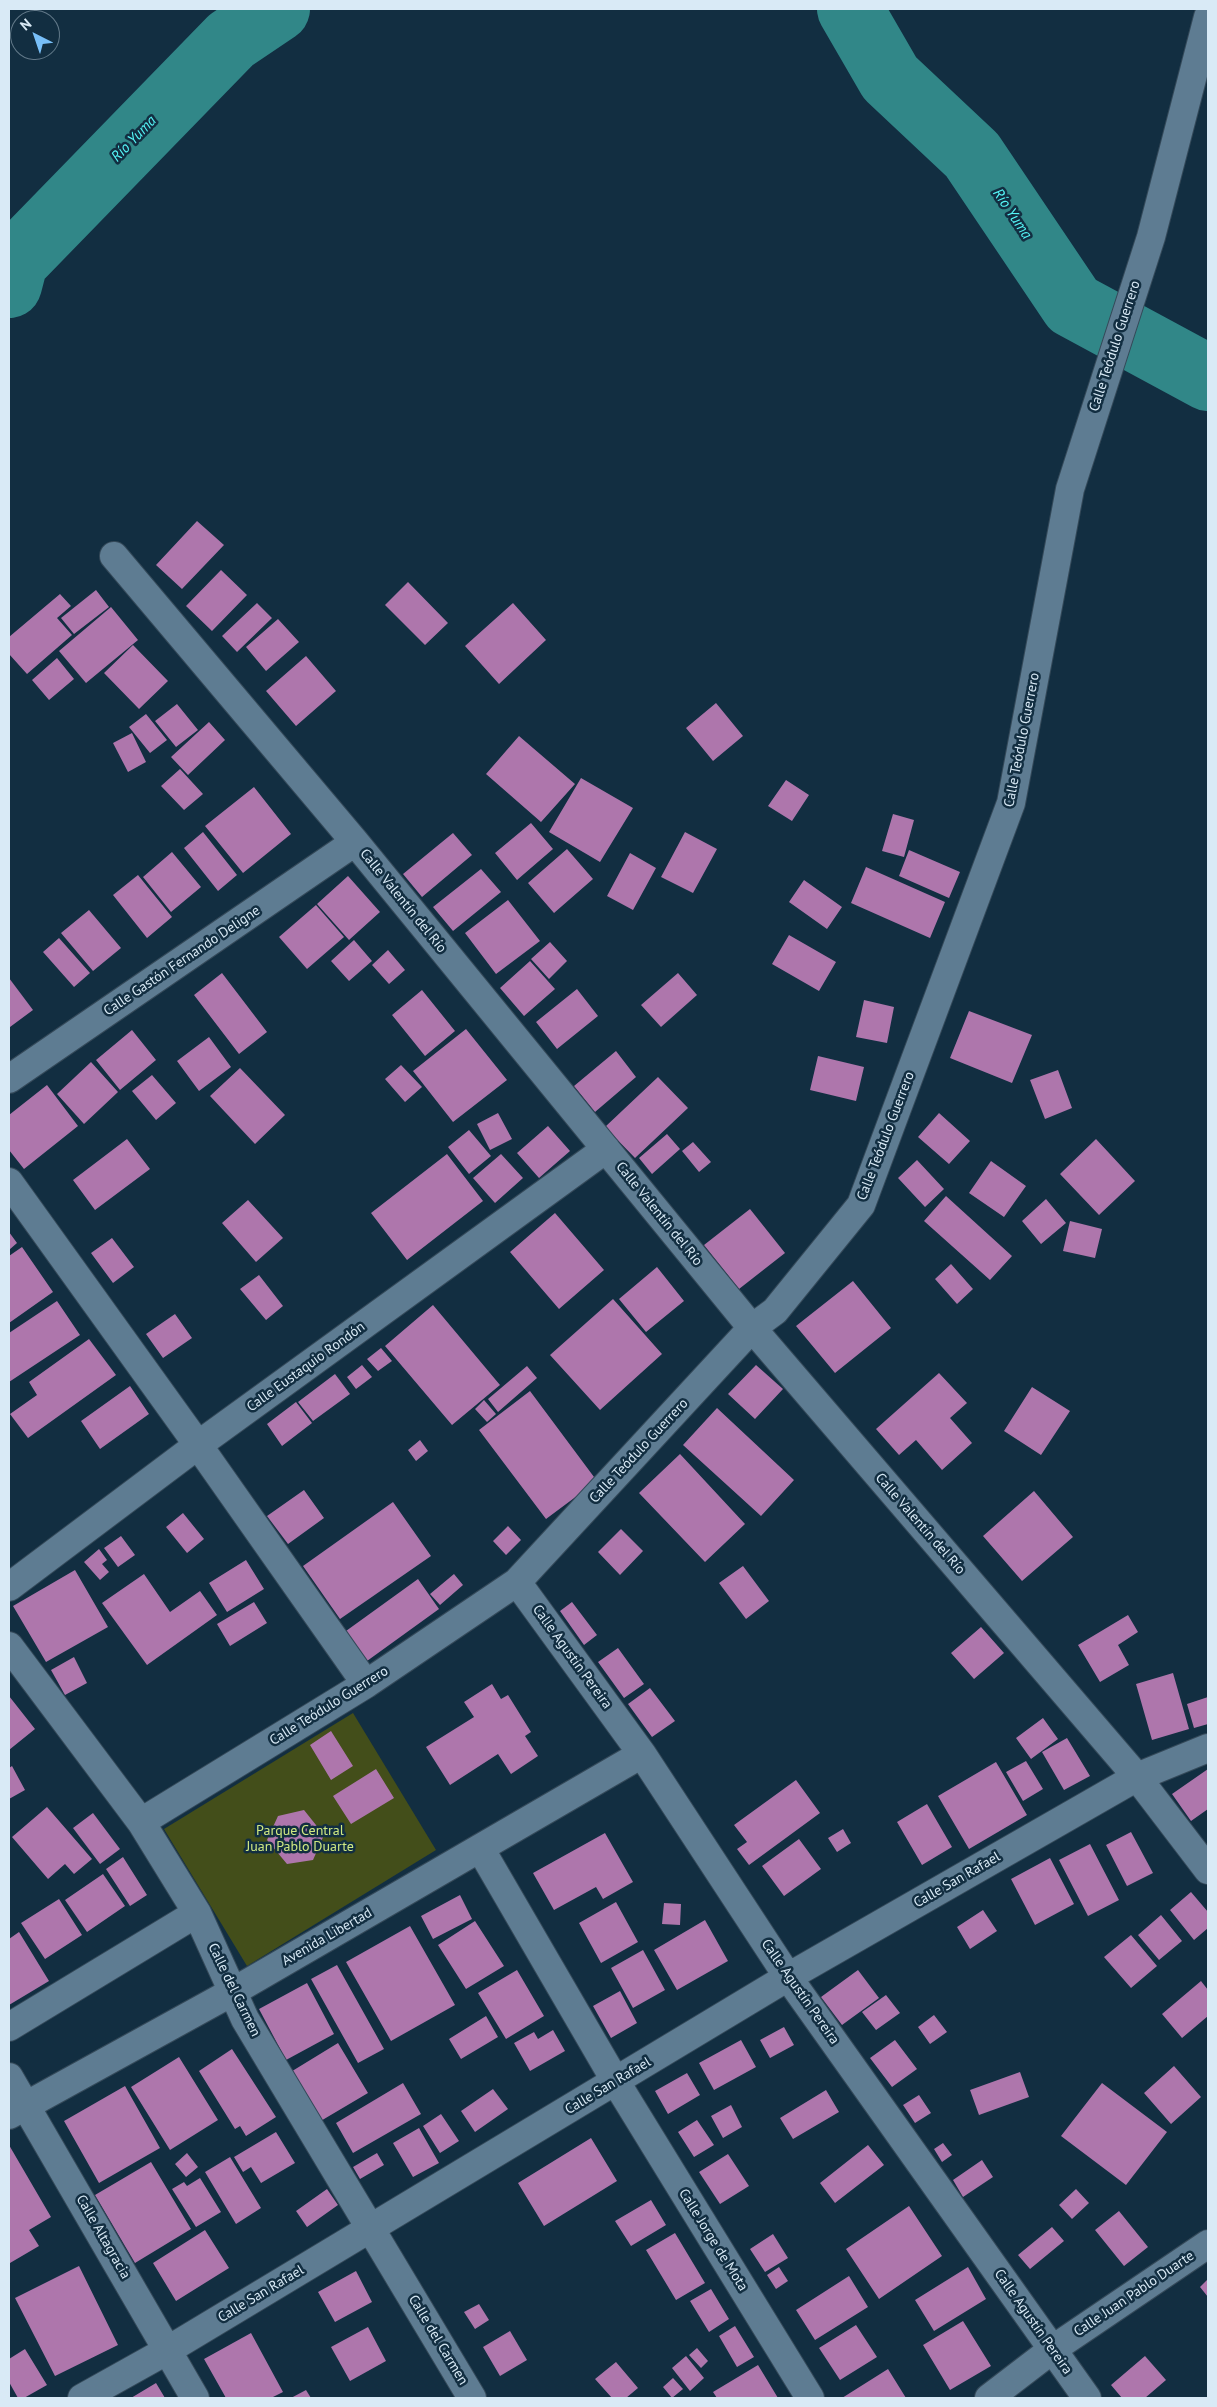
<!DOCTYPE html>
<html>
<head>
<meta charset="utf-8">
<style>
  body { margin:0 }
  #map { position:relative; width:1217px; height:2407px; overflow:hidden; background:#122e41; font-family:"PT Sans",sans-serif }
  canvas { display:block }
  .frame { position:absolute; inset:0; border:10px solid #d9eaf6; pointer-events:none }
  .north { position:absolute; left:10px; top:10px; width:50px; height:50px; box-sizing:border-box; background:#122e41; border:1px solid #627989; border-radius:50%; rotate:319deg; font-size:14px; font-weight:700; line-height:20px; text-align:center; color:#d9eaf6 }
  .north::after { content:''; display:block; margin:auto; width:18px; height:22px; background:#78bff8; clip-path:polygon(50% 0,100% 100%,50% 72%,0 100%) }
</style>
</head>
<body>
<div id="map">
<canvas width="1217" height="2407"></canvas>
<div class="frame"></div>
<div class="north">N</div>
</div>
<script>
const context = document.querySelector('canvas').getContext('2d');
context.lineJoin = 'round';
function fillPath(path, color) { context.fillStyle = color; context.fill(path, 'evenodd'); }
const poly = rows => new Path2D(rows.map(r => 'M' + r).join(''));
function stroke(path, color, width, dash) { context.strokeStyle = color; context.lineWidth = width; context.lineCap = dash ? 'butt' : 'round'; context.setLineDash(dash || []); context.stroke(path); }
function drawText(font, color, halo, rows, align = 'center') {
  context.font = font + ' "PT Sans",sans-serif'; context.lineWidth = 5; context.setLineDash([]); context.textBaseline = 'middle'; context.strokeStyle = halo; context.fillStyle = color; for (const [text, x, y, turn = 0] of rows) {
    context.save(); context.translate(x, y); context.rotate((+turn || 0) * Math.PI / 180); context.textAlign = isNaN(turn) ? turn : align; if (halo) context.strokeText(text, 0, 0); context.fillText(text, 0, 0); context.restore();
  }
}
fillPath(poly([
  [353,1713,436,1850,247,1966,164,1829]
]), '#434e1a');
stroke(poly([
  [850,9,890,78,972,155,1073,305,1208,378],
  [9,285,15,262,231,40,277,9]
]), '#318788', 66);
fillPath(poly([
  [197,521,224,545,182,589,156,565],
  [221,570,247,595,212,631,186,606],
  [408,582,448,623,425,645,385,605],
  [96,590,109,607,74,634,61,618],
  [60,594,71,606,57,618,72,635,27,674,9,654,9,637],
  [257,603,272,618,237,652,222,636],
  [513,603,546,640,499,684,465,646],
  [111,607,138,640,86,683,59,651],
  [278,619,299,642,266,671,246,647],
  [133,645,168,681,139,709,104,673],
  [306,656,336,691,296,726,266,691],
  [57,658,74,679,49,700,32,680],
  [716,703,743,736,713,761,686,728],
  [177,704,198,730,176,747,155,721],
  [146,714,167,740,150,753,129,727],
  [209,722,225,740,188,775,171,757],
  [132,733,146,762,128,772,113,743],
  [519,736,575,784,541,822,486,774],
  [180,769,203,794,184,810,161,786],
  [581,778,633,808,600,862,549,832],
  [786,780,809,795,792,821,768,806],
  [254,787,291,834,243,873,205,826],
  [893,814,914,820,904,857,882,851],
  [531,823,553,849,517,880,495,853],
  [203,832,237,875,218,891,184,848],
  [685,832,717,849,693,893,661,877],
  [453,833,472,855,422,897,403,874],
  [567,849,593,879,554,913,528,883],
  [909,850,960,872,949,898,899,876],
  [172,852,201,887,171,912,143,877],
  [630,853,656,868,633,910,607,896],
  [866,867,945,902,930,938,851,903],
  [481,869,501,892,453,931,433,907],
  [138,875,172,917,147,938,113,895],
  [348,876,380,912,349,940,317,904],
  [804,880,842,907,827,929,789,902],
  [508,900,540,941,496,974,465,933],
  [316,905,344,937,307,969,279,937],
  [89,910,121,948,93,971,61,933],
  [789,935,836,962,819,991,772,964],
  [59,938,90,973,74,987,43,952],
  [354,940,372,961,349,981,331,961],
  [550,942,567,961,549,979,531,959],
  [388,950,405,970,389,984,372,965],
  [530,961,555,989,524,1016,500,988],
  [222,973,267,1032,239,1054,194,995],
  [678,973,697,995,661,1027,641,1005],
  [9,978,33,1010,10,1027,9,1026],
  [577,989,598,1016,557,1049,536,1022],
  [422,990,455,1031,425,1056,392,1015],
  [864,1000,894,1007,887,1043,856,1037],
  [969,1011,1032,1035,1012,1083,950,1058],
  [466,1029,507,1080,453,1122,413,1071],
  [132,1030,156,1060,120,1090,96,1060],
  [209,1037,231,1067,199,1091,177,1061],
  [616,1051,636,1077,595,1112,574,1086],
  [818,1056,864,1067,856,1101,810,1090],
  [91,1062,118,1092,84,1124,57,1094],
  [401,1065,422,1087,405,1102,385,1079],
  [240,1068,285,1115,255,1144,210,1096],
  [1058,1070,1072,1108,1045,1119,1030,1080],
  [152,1075,176,1103,156,1120,132,1091],
  [658,1077,688,1108,635,1158,605,1127],
  [47,1085,78,1126,24,1169,9,1150,9,1115],
  [498,1113,512,1139,490,1150,477,1124],
  [939,1113,970,1141,949,1164,918,1137],
  [548,1126,570,1151,539,1178,517,1153],
  [469,1130,491,1156,469,1174,448,1147],
  [667,1134,680,1149,652,1174,639,1158],
  [127,1139,150,1169,95,1210,73,1180],
  [1096,1139,1135,1181,1099,1215,1060,1174],
  [693,1142,711,1162,699,1172,682,1151],
  [447,1154,483,1201,407,1260,371,1213],
  [501,1154,523,1178,495,1203,473,1178],
  [917,1160,944,1189,925,1207,898,1178],
  [991,1161,1026,1186,1004,1217,969,1193],
  [946,1196,1012,1256,990,1280,924,1221],
  [1046,1199,1066,1223,1041,1244,1022,1221],
  [248,1200,283,1238,256,1262,222,1223],
  [750,1209,785,1253,739,1289,704,1245],
  [555,1213,604,1270,559,1309,510,1252],
  [1070,1221,1102,1229,1095,1258,1063,1251],
  [9,1232,17,1243,9,1250],
  [112,1238,134,1267,113,1283,91,1253],
  [22,1247,53,1292,9,1323,9,1256],
  [951,1264,973,1289,957,1304,935,1279],
  [657,1267,684,1301,646,1332,619,1299],
  [259,1275,283,1306,266,1320,240,1289],
  [853,1281,891,1328,835,1373,796,1326],
  [613,1299,662,1354,600,1410,550,1355],
  [57,1301,80,1335,9,1382,9,1333],
  [433,1305,500,1385,452,1425,385,1346],
  [175,1314,192,1338,163,1358,146,1334],
  [89,1339,116,1375,28,1438,10,1414,37,1395,29,1382],
  [381,1348,392,1361,378,1371,367,1359],
  [362,1365,372,1377,356,1389,347,1377],
  [756,1365,783,1389,755,1419,728,1394],
  [527,1366,537,1378,498,1412,488,1399],
  [939,1373,967,1403,950,1418,972,1443,942,1470,916,1440,899,1455,876,1429],
  [335,1374,350,1394,313,1421,298,1402],
  [130,1386,149,1414,100,1449,81,1421],
  [1032,1387,1070,1411,1041,1455,1004,1431],
  [530,1391,597,1481,546,1519,479,1430],
  [484,1400,496,1414,487,1422,475,1409],
  [296,1402,312,1423,282,1446,267,1424],
  [717,1408,794,1480,761,1516,683,1445],
  [420,1440,428,1451,416,1461,408,1450],
  [680,1454,745,1524,705,1562,639,1493],
  [304,1490,324,1518,288,1544,267,1516],
  [1034,1491,1073,1537,1022,1581,983,1536],
  [393,1502,431,1556,340,1619,303,1566],
  [183,1513,204,1539,187,1553,166,1527],
  [508,1526,521,1540,506,1555,493,1541],
  [621,1529,643,1551,620,1575,598,1552],
  [121,1536,135,1555,118,1567,104,1548],
  [99,1549,107,1560,102,1564,109,1572,100,1580,84,1562],
  [246,1560,264,1589,227,1612,209,1583],
  [743,1566,769,1601,746,1619,719,1583],
  [75,1570,108,1627,46,1662,13,1606],
  [144,1574,170,1612,200,1591,217,1615,147,1665,102,1603],
  [454,1574,463,1585,440,1605,430,1594],
  [418,1579,439,1609,367,1661,346,1631],
  [254,1602,267,1623,230,1646,217,1624],
  [572,1602,597,1635,584,1645,560,1611],
  [1128,1615,1138,1632,1118,1645,1129,1665,1100,1682,1078,1645],
  [981,1627,1004,1653,974,1679,951,1653],
  [618,1648,644,1684,624,1698,598,1662],
  [74,1657,87,1683,65,1695,51,1670],
  [1173,1673,1189,1729,1152,1740,1136,1684],
  [492,1684,501,1699,508,1695,531,1732,525,1736,538,1756,511,1774,498,1754,450,1785,426,1747,474,1717,464,1702],
  [650,1688,675,1721,652,1737,628,1704],
  [9,1696,35,1729,9,1750],
  [1208,1697,1208,1724,1194,1728,1187,1704],
  [1043,1718,1058,1739,1031,1759,1016,1738],
  [331,1731,353,1766,331,1780,310,1745],
  [1067,1738,1090,1776,1064,1790,1042,1752],
  [1026,1761,1043,1789,1023,1801,1006,1772],
  [996,1762,1027,1815,969,1849,938,1796],
  [12,1766,25,1790,9,1799,9,1768],
  [376,1769,394,1798,351,1824,333,1796],
  [1208,1769,1208,1809,1191,1821,1172,1794],
  [796,1780,820,1813,749,1865,737,1849,747,1842,734,1825],
  [927,1804,952,1847,922,1865,897,1822],
  [47,1807,92,1859,74,1874,65,1864,48,1879,12,1837],
  [304,1810,324,1835,313,1860,287,1864,267,1840,278,1816],
  [93,1813,120,1849,100,1864,73,1828],
  [843,1829,851,1843,837,1852,828,1838],
  [1131,1832,1153,1873,1127,1886,1106,1845],
  [605,1833,633,1882,603,1899,596,1887,554,1910,533,1873],
  [799,1839,821,1869,784,1896,762,1866],
  [1090,1844,1119,1900,1088,1916,1059,1860],
  [123,1857,147,1895,130,1906,106,1869],
  [1050,1858,1074,1904,1035,1925,1011,1879],
  [103,1874,125,1906,87,1932,65,1900],
  [1191,1892,1208,1912,1208,1928,1194,1940,1170,1910],
  [460,1895,472,1919,433,1939,421,1916],
  [59,1899,82,1935,45,1959,21,1923],
  [616,1902,638,1942,601,1963,579,1923],
  [664,1903,681,1904,680,1925,662,1924],
  [983,1910,997,1931,970,1949,957,1927],
  [1161,1915,1182,1941,1159,1960,1138,1935],
  [705,1920,728,1961,677,1990,654,1950],
  [475,1921,504,1966,466,1989,438,1945],
  [410,1926,455,2005,391,2041,346,1962],
  [19,1932,49,1981,9,2005,9,1939],
  [1131,1935,1157,1966,1131,1988,1104,1957],
  [643,1950,665,1990,633,2008,611,1968],
  [337,1965,384,2049,358,2063,311,1979],
  [517,1970,544,2016,506,2039,478,1993],
  [858,1970,879,1998,842,2025,821,1997],
  [1201,1981,1208,1990,1208,2016,1182,2038,1162,2014],
  [307,1983,334,2034,286,2060,259,2009],
  [620,1991,637,2023,611,2038,593,2006],
  [886,1995,900,2013,876,2030,862,2012],
  [934,2015,947,2032,930,2044,918,2027],
  [486,2016,498,2037,461,2059,449,2039],
  [784,2027,794,2045,770,2058,760,2040],
  [553,2030,565,2051,530,2071,514,2043,534,2032,538,2039],
  [741,2040,756,2067,714,2090,699,2063],
  [895,2040,917,2069,892,2087,870,2058],
  [338,2043,368,2093,319,2122,289,2073],
  [232,2049,276,2117,246,2136,240,2126,235,2129,199,2071],
  [179,2057,218,2120,170,2150,131,2087],
  [1174,2066,1201,2097,1171,2124,1144,2093],
  [1020,2072,1029,2097,979,2115,970,2090],
  [687,2073,700,2095,668,2114,655,2091],
  [403,2083,421,2114,353,2153,336,2123],
  [1102,2083,1167,2132,1126,2185,1061,2136],
  [125,2086,160,2148,99,2183,64,2121],
  [493,2089,508,2109,475,2132,461,2111],
  [826,2090,839,2112,793,2139,780,2118],
  [919,2095,931,2113,915,2123,903,2105],
  [731,2105,742,2127,723,2138,711,2116],
  [441,2114,459,2141,440,2153,423,2126],
  [697,2120,714,2145,694,2157,678,2132],
  [419,2128,439,2163,413,2177,393,2143],
  [276,2132,295,2163,261,2183,251,2167,243,2172,234,2157],
  [591,2138,617,2181,544,2226,518,2183],
  [943,2143,952,2155,942,2162,934,2149],
  [9,2145,51,2217,29,2230,39,2246,10,2263],
  [868,2145,884,2165,835,2203,820,2183],
  [187,2153,198,2167,186,2177,175,2164],
  [377,2153,384,2165,360,2179,353,2167],
  [728,2154,749,2186,720,2204,699,2172],
  [230,2157,261,2208,236,2224,205,2172],
  [982,2160,993,2177,963,2197,953,2180],
  [151,2162,191,2229,135,2263,95,2195],
  [200,2178,221,2212,196,2227,172,2189,184,2182,187,2186],
  [327,2189,338,2205,307,2227,296,2211],
  [1076,2189,1089,2203,1072,2219,1059,2205],
  [651,2200,666,2225,631,2246,615,2221],
  [909,2206,942,2256,879,2299,846,2249],
  [1119,2211,1148,2247,1124,2266,1095,2230],
  [1052,2227,1064,2241,1030,2269,1018,2255],
  [205,2230,229,2268,176,2301,153,2263],
  [675,2233,705,2283,676,2300,646,2250],
  [773,2234,788,2258,765,2272,750,2249],
  [79,2266,118,2345,55,2376,15,2298],
  [779,2267,788,2281,776,2289,767,2275],
  [968,2267,986,2299,934,2331,915,2300],
  [356,2271,372,2302,335,2322,318,2292],
  [849,2276,868,2307,815,2340,796,2310],
  [1208,2279,1208,2297,1200,2287],
  [711,2289,729,2319,709,2332,690,2301],
  [479,2304,489,2320,475,2329,464,2312],
  [963,2321,991,2366,950,2390,923,2345],
  [856,2325,877,2357,840,2380,819,2348],
  [735,2326,754,2357,737,2367,719,2336],
  [368,2327,386,2361,350,2381,331,2347],
  [510,2331,527,2360,500,2376,483,2347],
  [251,2333,283,2392,271,2398,226,2398,204,2359],
  [697,2348,708,2361,701,2368,689,2355],
  [25,2349,47,2385,24,2398,18,2398,9,2382,9,2359],
  [686,2356,704,2378,690,2391,672,2368],
  [1145,2356,1166,2380,1145,2398,1122,2398,1111,2385],
  [616,2362,638,2388,626,2398,612,2398,595,2379],
  [758,2365,778,2398,717,2398,713,2392],
  [888,2369,906,2398,842,2398],
  [673,2378,683,2389,672,2398,663,2387],
  [156,2383,165,2398,131,2398],
  [306,2390,311,2398,291,2398]
]), '#ae76ac');
const minor = poly([
  [114,556,355,842,752,1328,1137,1777,1208,1870],
  [9,1079,355,842],
  [9,1182,198,1445,366,1684],
  [517,1582,642,1754,788,1977,1087,2398],
  [9,1587,198,1445,606,1149],
  [9,1646,141,1822,197,1913,245,2019,472,2398],
  [141,1822,366,1684,517,1582,752,1328,775,1311,861,1205,1011,803,1070,489,1151,237,1208,17],
  [480,1848,616,2082,810,2398],
  [9,2027,197,1913],
  [9,2077,195,2398],
  [9,2115,234,1991,642,1754],
  [82,2398,168,2350,788,1977,1137,1777,1208,1748],
  [989,2398,1053,2349,1208,2244]
]);
stroke(minor, '#344959', 30);
stroke(minor, '#5e7c92', 28);
drawText('14px', '#d9eaf6', '#122e41', [
  ["Calle Teódulo Guerrero",1115,346,-72],
  ["Calle Teódulo Guerrero",1022,740,-79],
  ["Calle Valentín del Río",403,901,51],
  ["Calle Gastón Fernando Deligne",182,961,-34],
  ["Calle Teódulo Guerrero",886,1136,-69],
  ["Calle Valentín del Río",659,1214,51],
  ["Calle Eustaquio Rondón",306,1367,-36],
  ["Calle Teódulo Guerrero",639,1451,-47],
  ["Calle Valentín del Río",920,1524,49],
  ["Calle Agustín Pereira",572,1657,54],
  ["Calle Teódulo Guerrero",329,1706,-32],
  ["Calle San Rafael",957,1880,-30],
  ["Avenida Libertad",327,1937,-30],
  ["Calle del Carmen",234,1990,64],
  ["Calle Agustín Pereira",800,1992,55],
  ["Calle San Rafael",608,2086,-31],
  ["Calle Altagracia",103,2237,60],
  ["Calle Jorge de Mota",713,2240,58],
  ["Calle San Rafael",261,2294,-31],
  ["Calle Juan Pablo Duarte",1134,2294,-34],
  ["Calle Agustín Pereira",1033,2322,55],
  ["Calle del Carmen",438,2340,59]
]);
drawText('14px', '#d0e982', '#122e41', [
  ["Parque Central",300,1831],
  ["Juan Pablo Duarte",300,1847]
]);
drawText('italic 15px', '#55f6f7', '#122e41', [
  ["Río Yuma",134,139,-46],
  ["Río Yuma",1012,214,56]
]);
</script>
</body>
</html>
